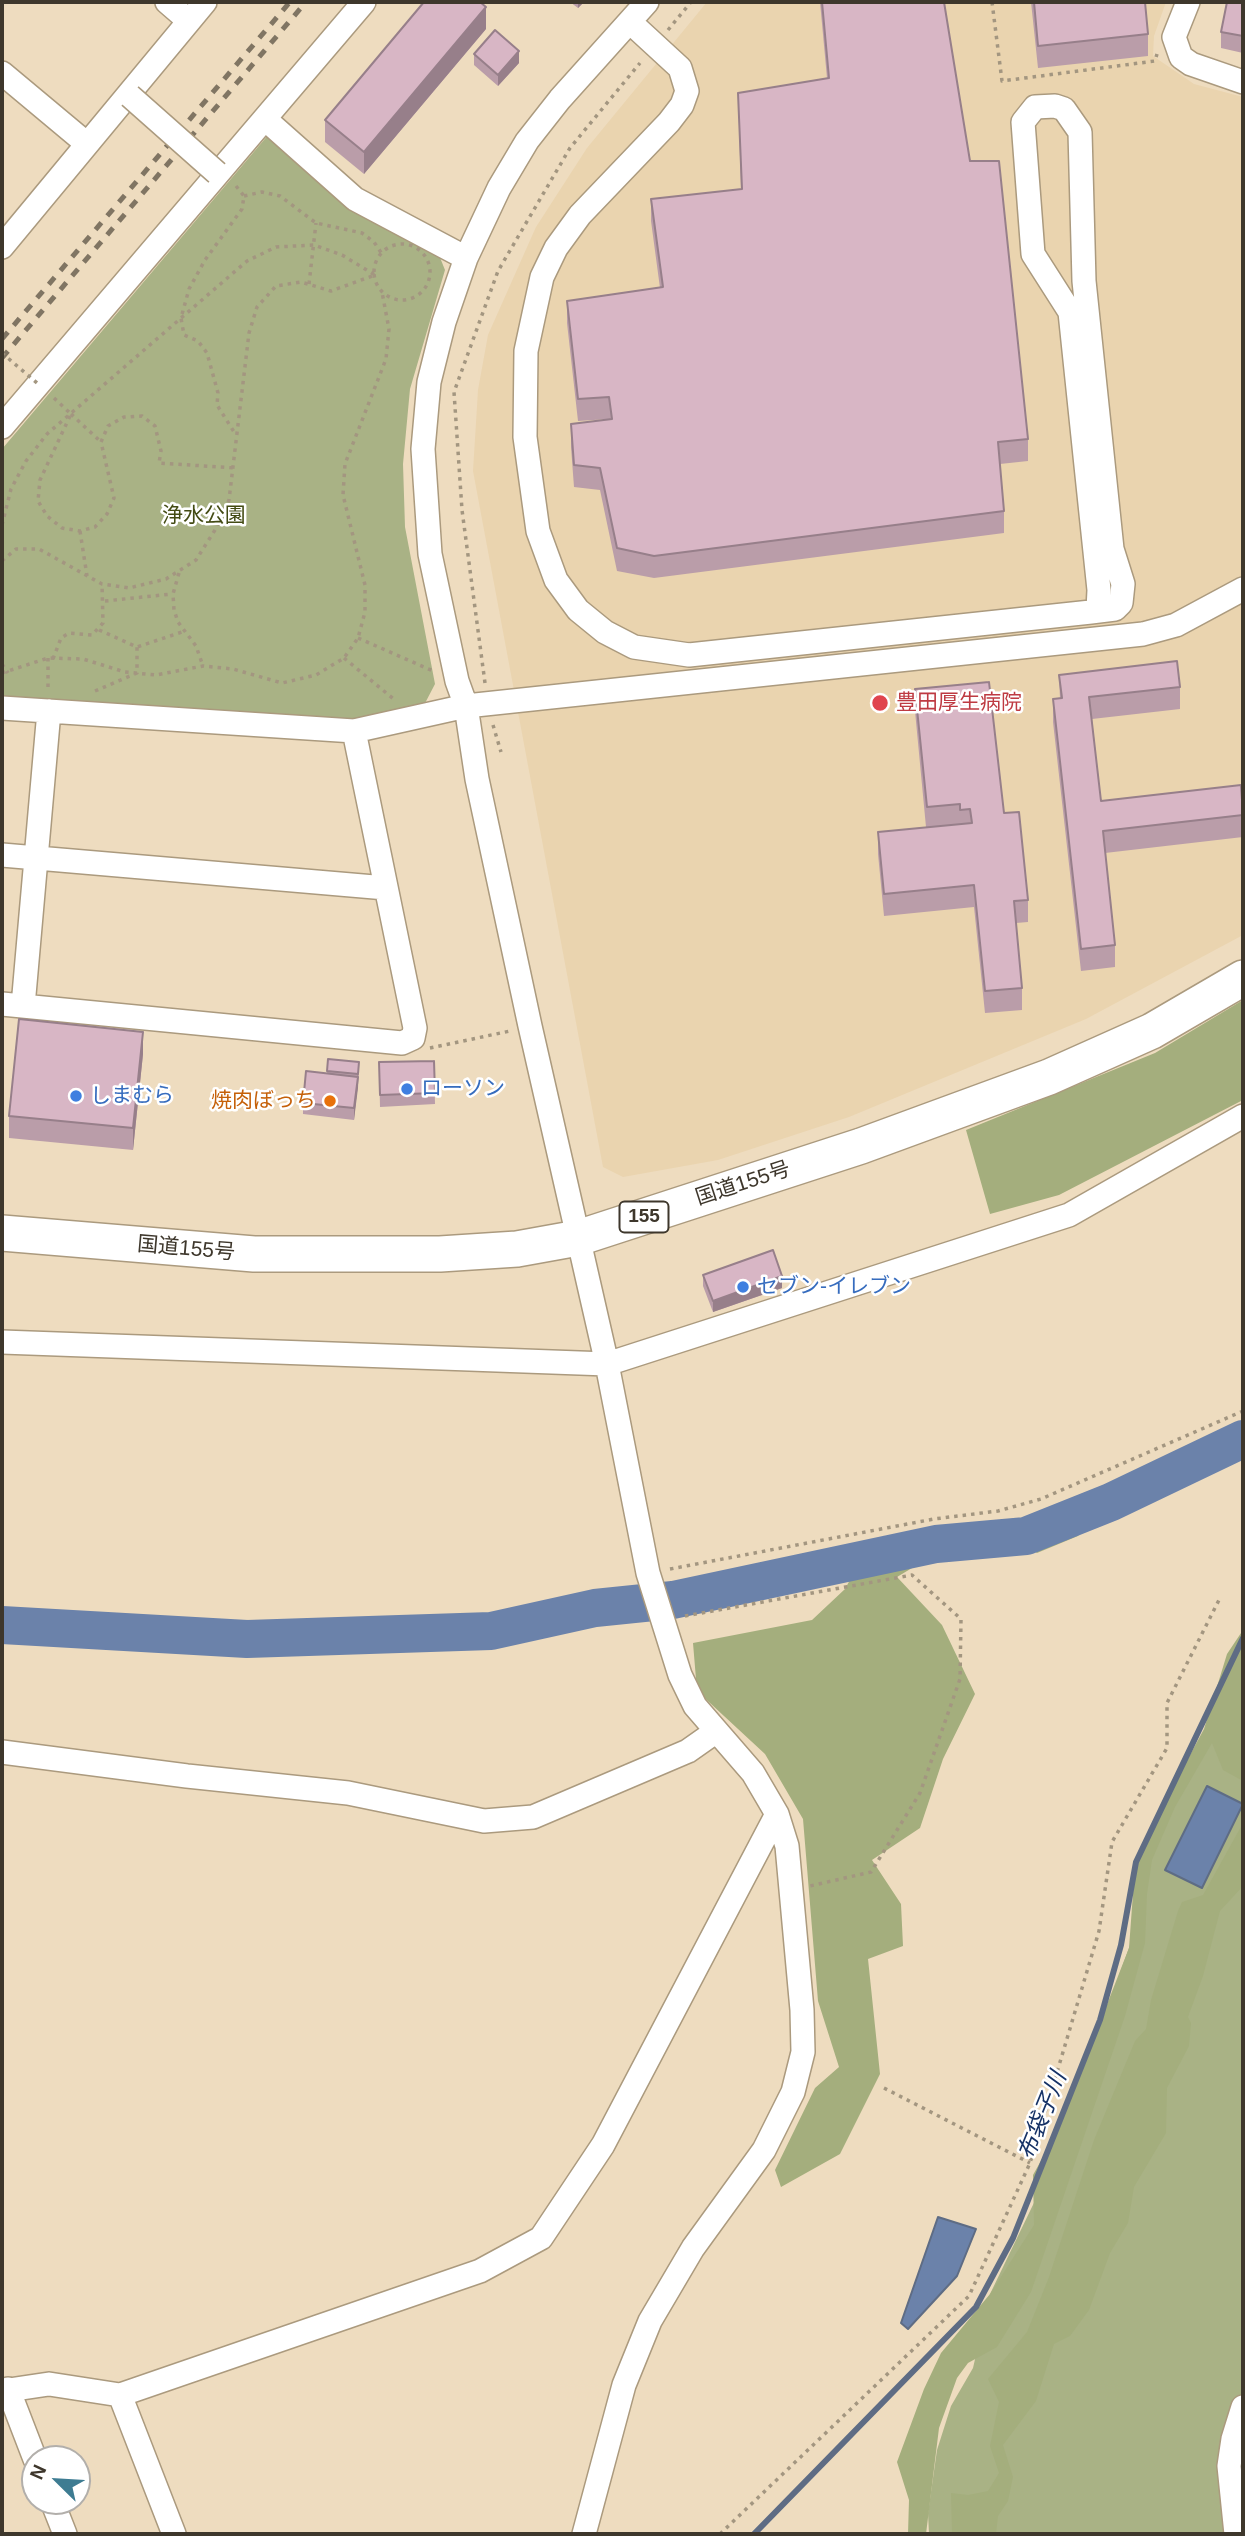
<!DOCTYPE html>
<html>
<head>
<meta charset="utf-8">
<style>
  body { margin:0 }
  #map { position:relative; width:1245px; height:2536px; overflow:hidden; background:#eedcbf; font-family:Helvetica,sans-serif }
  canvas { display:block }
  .frame { position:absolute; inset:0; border:4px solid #3e372c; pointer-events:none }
  .north { position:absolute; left:21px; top:2445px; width:70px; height:70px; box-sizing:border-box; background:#fff; border:2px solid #b2afab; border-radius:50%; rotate:294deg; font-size:19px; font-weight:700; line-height:28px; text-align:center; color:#3e372c }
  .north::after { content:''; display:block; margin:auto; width:24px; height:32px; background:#3e7c92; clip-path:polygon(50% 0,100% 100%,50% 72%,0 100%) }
</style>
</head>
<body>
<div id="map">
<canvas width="1245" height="2536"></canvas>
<div class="frame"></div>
<div class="north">N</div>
</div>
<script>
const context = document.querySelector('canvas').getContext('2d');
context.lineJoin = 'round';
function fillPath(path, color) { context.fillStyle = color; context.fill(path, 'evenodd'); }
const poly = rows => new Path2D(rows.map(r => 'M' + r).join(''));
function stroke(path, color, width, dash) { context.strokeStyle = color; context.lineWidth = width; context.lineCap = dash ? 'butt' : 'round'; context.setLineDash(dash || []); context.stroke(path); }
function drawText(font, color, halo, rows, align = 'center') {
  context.font = font + ' Helvetica,"Noto Sans JP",sans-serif'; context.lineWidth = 5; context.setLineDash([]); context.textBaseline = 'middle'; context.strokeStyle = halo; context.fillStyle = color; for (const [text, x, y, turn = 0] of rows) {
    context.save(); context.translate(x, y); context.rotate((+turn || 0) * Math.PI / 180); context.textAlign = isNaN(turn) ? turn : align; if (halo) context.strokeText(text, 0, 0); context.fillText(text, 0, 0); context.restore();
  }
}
fillPath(poly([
  [707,2,1166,2,1154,36,1153,56,1194,84,1243,97,1243,935,1086,1019,849,1117,718,1160,623,1177,603,1167,473,471,478,390,488,335,536,227,587,148]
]), '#ead4af');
fillPath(poly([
  [269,134,353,212,439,255,445,270,410,389,403,464,405,527,435,684,422,709,346,726,2,701,2,449],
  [1243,1652,1243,2534,929,2534,928,2513,937,2450,951,2406,973,2368,990,2294,1044,2182,1130,1945,1140,1866]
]), '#a9b285');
fillPath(poly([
  [1243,1000,1243,1100,1059,1195,990,1214,966,1130,1155,1053],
  [1243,1428,1243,1447,1210,1453,1107,1497,1078,1536,1037,1553,1007,1532,957,1541,897,1577,942,1625,975,1694,943,1759,920,1828,872,1860,901,1904,903,1946,868,1959,880,2074,840,2154,781,2187,775,2170,815,2088,839,2067,818,2001,803,1819,765,1754,697,1691,693,1643,812,1620,845,1589,862,1558,891,1537,1023,1518],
  [1243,1630,1243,1781,1223,1770,1212,1743,1175,1807,1152,1860,1147,1894,1145,1943,1125,2016,1031,2292,997,2347,968,2363,957,2378,939,2428,926,2534,908,2534,909,2500,897,2462,924,2389,941,2353,990,2294,1034,2225,1033,2175,1058,2130,1129,1948,1135,1866,1164,1803,1204,1729,1227,1654],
  [1243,1823,1243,1886,1220,1911,1203,1976,1188,2017,1191,2023,1189,2046,1167,2088,1166,2133,1134,2187,1128,2223,1110,2253,1089,2310,1070,2336,1054,2344,1036,2401,1003,2445,1013,2477,1008,2501,998,2516,996,2534,952,2534,951,2493,968,2495,988,2491,999,2473,990,2446,999,2402,988,2379,1027,2332,1049,2277,1094,2140,1135,2041,1146,2029,1151,2000,1178,1911,1182,1902,1203,1895]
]), '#a4ae7d');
const water = poly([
  [1207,1786,1243,1804,1202,1888,1165,1870,1207,1786],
  [938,2217,976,2229,957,2276,908,2329,901,2323,938,2217]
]);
fillPath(water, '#6b82aa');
stroke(water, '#5e6c84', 2);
stroke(poly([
  [754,2534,976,2307,1013,2238,1100,2020,1121,1945,1136,1862,1243,1638]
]), '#5e6c84', 6);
stroke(poly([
  [2,1625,247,1639,491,1631,595,1608,673,1600,936,1544,1026,1536,1111,1502,1243,1439]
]), '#6b82aa', 38);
const minor = poly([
  [167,2,189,21],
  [1188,2,1174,37,1181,57,1191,64,1243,82],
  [630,22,680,68,687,91,682,105,669,122,580,215,556,248,542,277,526,351,525,437,538,531,556,580,578,610,605,632,634,647,689,655,1091,612,1115,609,1121,603,1123,584,1112,549,1084,281,1080,132,1064,109,1055,106,1035,107,1023,122,1033,254,1070,312,1099,590,1098,609],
  [2,73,87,144],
  [265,119,355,199,466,258],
  [2,247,205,2],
  [2,427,364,2],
  [2,708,354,731,466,706,1143,634,1176,625,1243,589],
  [2,855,386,888],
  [2,1004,402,1043,413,1038,415,1028,354,731],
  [23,1006,49,711],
  [2,1342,607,1364,1069,1215,1243,1116],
  [2,1752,187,1776,348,1793,484,1821,533,1817,688,1751,715,1732],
  [8,2389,35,2459],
  [2,2391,49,2384,120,2395,174,2534],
  [120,2395,480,2271,541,2238,603,2145,777,1814],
  [52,2501,65,2534],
  [584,2534,624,2385,650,2321,693,2248,764,2150,793,2092,803,2052,802,2010,787,1846,777,1814,753,1773,695,1706,680,1675,648,1573,607,1364,530,1026,477,779,466,706,457,681,430,554,423,449,429,382,444,322,466,258,499,188,527,141,560,99,647,2],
  [1236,2534,1229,2466,1233,2439,1243,2407]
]);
const highway = poly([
  [2,1233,254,1254,440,1254,517,1249,578,1238,861,1146,1049,1077,1152,1031,1243,978]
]);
stroke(minor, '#ab9a7e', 26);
stroke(highway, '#ab9a7e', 38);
stroke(poly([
  [992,2,1002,81,1155,61,1157,54],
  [668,30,691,2],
  [236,186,244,196,242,209,205,260,189,289,181,318,184,335,198,341,207,353,218,393,217,405,236,435],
  [244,196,262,192,280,196,316,223,362,233,374,242,382,254],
  '374 272a28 28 0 1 1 56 0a28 28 0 1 1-56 0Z',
  [309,284,316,223],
  [54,398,71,414,40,480,38,501,47,516,62,528,80,531,95,527,107,514,114,498,101,442,108,426,124,417,142,416,155,426,161,451,159,463,235,468],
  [71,414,101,442],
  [2,525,11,489,26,461,47,434,247,261,276,247,314,245,342,255,375,275],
  [80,531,87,576],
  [2,561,16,549,39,549,102,584,129,588,166,579,196,560,215,530,229,500,249,333,257,307,276,286,301,282,331,291,375,275],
  [179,573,173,594,174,610,178,622,196,646,203,666],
  [105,601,172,594],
  [99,630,137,647,185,631],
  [358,638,433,671],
  [48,658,48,691],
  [344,658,396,701],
  [53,659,61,638,69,633,92,635,103,623,102,584],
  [2,664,8,673],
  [2,673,48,658,83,659,125,672,156,675,203,666,233,669,282,683,316,675,344,658,358,638,365,612,365,585,343,495,345,464,386,359,389,329,382,292],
  [485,683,462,510,454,392,498,271,570,148,640,63],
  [95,691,137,673,137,647],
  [493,725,501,752],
  [430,1048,510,1031],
  [670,1569,934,1519,998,1511,1041,1499,1243,1411],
  [685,1616,912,1575,961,1619,960,1679,920,1793,871,1872,810,1886],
  [884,2088,1030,2163],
  [720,2534,969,2296,1030,2163,1099,1931,1112,1842,1167,1748,1167,1703,1221,1596]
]), '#a39680', 3.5, [3.5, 5]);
stroke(minor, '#fff', 23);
stroke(highway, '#fff', 35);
stroke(poly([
  [2,339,290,2],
  [2,358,306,2]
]), '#807563', 5, [9, 9]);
const minorBridge = poly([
  [130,96,217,173]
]);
stroke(minorBridge, '#ab9a7e', 26, []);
stroke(poly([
  [2,353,37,383]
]), '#a39680', 3.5, [3.5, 5]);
stroke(minorBridge, '#fff', 23);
fillPath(poly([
  [570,2,584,2,578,8],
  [820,2,944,2,970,161,1028,439,1028,461,1000,464,1004,511,1004,533,654,578,617,571,600,490,574,487,571,447,571,424,609,419,578,421,567,323,567,301,660,288,651,221,651,199,741,190,738,93,827,78],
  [1031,2,1145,2,1148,34,1148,56,1038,68],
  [1243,2,1243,53,1221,48,1221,32],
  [486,29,364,174,325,142,325,120],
  [474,54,519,63,498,86,474,65],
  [1059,675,1180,687,1180,709,1092,719,1101,801,1243,807,1243,837,1105,853,1115,945,1115,967,1081,971,1053,722,1053,699,1060,699],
  [915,689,1004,813,1028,900,1028,922,1016,923,1022,988,1022,1010,985,1013,974,907,884,916,878,854,878,832,926,827,915,711],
  [143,1054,133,1150,9,1138,9,1116],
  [328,1059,359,1068,354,1120,303,1114,303,1103,327,1074],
  [434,1061,435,1104,380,1107,379,1062],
  [703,1275,782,1288,713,1312,703,1286]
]), '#ba9da9');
fillPath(poly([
  [578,2,584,2,578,8],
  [486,7,486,29,364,174,364,152],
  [519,51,519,63,498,86,498,75],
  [143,1032,143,1054,133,1150,133,1128],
  [359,1062,358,1088,354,1120,354,1108],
  [782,1276,782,1288,713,1312,713,1301]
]), '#977f8a');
const building = poly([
  [424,2,480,2,486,7,364,152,325,120,424,2],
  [822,2,944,2,970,161,999,161,1028,439,998,442,1004,511,654,556,617,548,600,468,574,465,571,424,612,419,609,397,578,399,567,301,663,287,651,199,742,189,738,93,829,78,822,2],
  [1034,2,1145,2,1148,34,1038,46,1034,2],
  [1227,2,1243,2,1243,36,1221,32,1227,2],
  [495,30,519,51,498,75,474,54,495,30],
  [1177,661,1180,687,1089,697,1101,801,1241,785,1243,815,1103,831,1115,945,1081,949,1053,699,1062,698,1059,675,1177,661],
  [989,682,1004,813,1019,812,1028,900,1014,901,1022,988,985,991,974,885,884,894,878,832,972,823,970,809,960,810,960,804,927,807,915,689,989,682],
  [19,1019,143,1032,133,1128,9,1116,19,1019],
  [328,1059,359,1062,358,1074,327,1071,328,1059],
  [434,1061,435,1093,380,1095,379,1062,434,1061],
  [306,1071,358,1077,354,1108,303,1103,306,1071],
  [773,1250,782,1276,713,1301,703,1275,773,1250]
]);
fillPath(building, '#d8b6c5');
stroke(building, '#977f8a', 2);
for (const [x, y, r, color] of [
  [880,703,9,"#e0444e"],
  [407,1089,7,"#3f7fe0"],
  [76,1096,7,"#3f7fe0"],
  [330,1101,7,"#e8710a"],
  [743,1287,7,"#3f7fe0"]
]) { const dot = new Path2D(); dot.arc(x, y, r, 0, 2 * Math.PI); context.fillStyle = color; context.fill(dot); stroke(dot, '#fff', 2.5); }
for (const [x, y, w] of [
  [644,1217,49]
]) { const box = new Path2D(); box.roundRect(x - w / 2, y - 15.5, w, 31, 5); context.fillStyle = '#fff'; context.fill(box); stroke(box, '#3e372c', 2); }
drawText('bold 19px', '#3e372c', null, [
  ["155",644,1217]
]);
drawText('21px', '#434b13', '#fff', [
  ["浄水公園",204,516]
]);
drawText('21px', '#be3a42', '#fff', [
  ["豊田厚生病院",896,703]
], 'left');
drawText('21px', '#366cbe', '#fff', [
  ["ローソン",421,1089],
  ["しまむら",90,1096],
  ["セブン-イレブン",757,1287]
], 'left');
drawText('21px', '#c56008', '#fff', [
  ["焼肉ぼっち",316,1101]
], 'right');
drawText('21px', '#3e372c', '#fff', [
  ["国道155号",743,1184,-18],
  ["国道155号",186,1249,5]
]);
drawText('italic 23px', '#163266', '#fff', [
  ["布袋子川",1043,2116,-68]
]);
</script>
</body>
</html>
